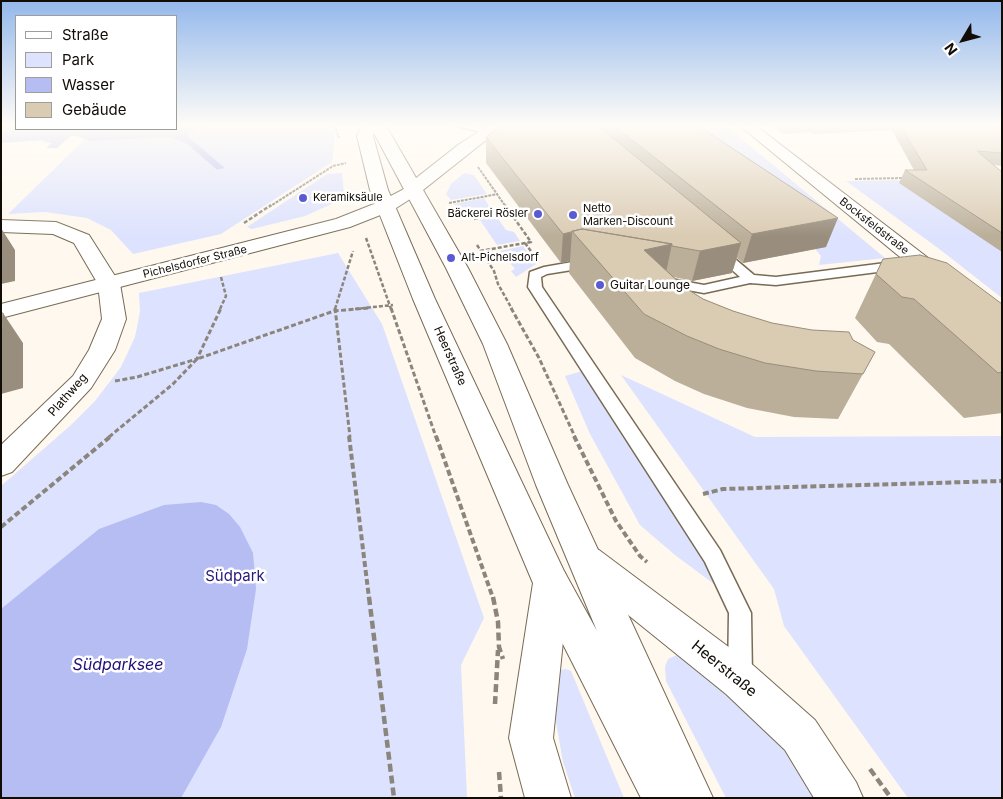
<!DOCTYPE html>
<html>
<head>
<meta charset="utf-8">
<style>
  body { margin:0 }
  #map { position:relative; width:1003px; height:799px; overflow:hidden; background:#fef8ee; font-family:Inter,sans-serif }
  canvas { display:block }
  .frame { position:absolute; inset:0; border:2px solid #110c05; pointer-events:none }
  .legend { position:absolute; left:15px; top:15px; width:162px; height:115px; box-sizing:border-box; background:#fff; border:1px solid #a09e9b; margin:0; padding:6px 9px; list-style:none; font-size:15px; color:#110c05 }
  .legend li { display:flex; align-items:center; gap:10px; height:25px }
  .legend b { width:25px; border:1px solid #a09e9b }
  .north { position:absolute; left:938px; top:15px; width:50px; height:50px; -webkit-text-stroke:4px #fff; paint-order:stroke; rotate:233deg; font-size:14px; font-weight:700; line-height:20px; text-align:center; color:#110c05 }
  .north::after { content:''; display:block; margin:auto; width:18px; height:22px; background:#110c05; clip-path:polygon(50% 0,100% 100%,50% 72%,0 100%) }
</style>
</head>
<body>
<div id="map">
<canvas width="1003" height="799"></canvas>
<div class="frame"></div>
<ul class="legend">
<li><b style="height:6px;background:#fff"></b>Straße</li>
<li><b style="height:14px;background:#dde2fe"></b>Park</li>
<li><b style="height:14px;background:#b5bdf3"></b>Wasser</li>
<li><b style="height:14px;background:#dacbb3"></b>Gebäude</li>
</ul>
<div class="north">N</div>
</div>
<script>
const context = document.querySelector('canvas').getContext('2d');
context.lineJoin = 'round';
function fillPath(path, color) { context.fillStyle = color; context.fill(path, 'evenodd'); }
const poly = rows => new Path2D(rows.map(r => 'M' + r).join(''));
function stroke(path, color, width, dash) { context.strokeStyle = color; context.lineWidth = width; context.lineCap = dash ? 'butt' : 'round'; context.setLineDash(dash || []); context.stroke(path); }
function drawText(font, color, halo, rows, align = 'center') {
  context.font = font + ' Inter,sans-serif'; context.lineWidth = 5; context.setLineDash([]); context.textBaseline = 'middle'; context.strokeStyle = halo; context.fillStyle = color; for (const [text, x, y, turn = 0] of rows) {
    context.save(); context.translate(x, y); context.rotate((+turn || 0) * Math.PI / 180); context.textAlign = isNaN(turn) ? turn : align; if (halo) context.strokeText(text, 0, 0); context.fillText(text, 0, 0); context.restore();
  }
}
fillPath(poly([
  [213,125,331,125,335,135,332,162,221,234,133,254,111,230,87,218,45,212,8,214,84,140,170,137,187,144,217,170,225,168,188,136,189,133,199,128],
  [657,125,725,125,885,258,819,265,821,256,815,249],
  [342,173,344,193,336,202,305,216,252,229,247,227,327,174],
  [464,173,474,175,487,194,451,200,446,194,451,184],
  [986,179,1002,189,1002,298,938,248,846,181],
  [484,198,494,214,478,217,472,208,456,207,454,204],
  [497,217,506,230,514,232,520,241,497,245,480,220],
  [523,246,536,264,516,277,511,271,515,269,500,251],
  [338,253,382,324,484,618,461,665,467,798,1,798,1,486,71,425,95,401,121,367,135,337,140,312,139,293],
  [582,371,620,431,722,590,675,555,640,525,590,434,565,376],
  [621,375,755,437,1002,436,1002,798,908,798,784,626,774,589],
  [677,655,687,657,783,740,818,798,726,798,666,681,665,667,668,659],
  [566,669,571,671,624,798,575,798,563,762,556,722,554,684,557,676,561,670]
]), '#dde2fe');
fillPath(poly([
  [1,125,16,125,16,129,176,129,176,125,213,125,199,128,189,133,188,136,225,168,217,170,187,144,170,137,90,141,77,136,71,136,57,148,46,148,52,143,43,142,45,140,1,143],
  [201,502,216,505,229,514,240,527,253,553,256,589,247,649,221,727,181,798,1,798,1,609,99,529,164,505]
]), '#b5bdf3');
const lane = poly([
  [452,125,469,125,493,131,489,134,452,125],
  [718,247,722,248,754,275,776,277,901,261,907,265,901,269,776,285,750,283,704,293,660,285,653,281,660,277,704,285,740,277,714,254,712,251,714,248,718,247],
  [578,261,594,264,596,267,590,271,578,269,547,274,541,277,542,287,720,550,751,613,752,677,748,685,740,689,732,685,728,677,729,613,705,562,528,287,530,272,544,267,578,261]
]);
const street = poly([
  [489,125,505,125,418,194,406,194,403,190,406,186,458,145,489,125],
  [739,125,755,125,949,274,952,279,949,284,941,286,933,284,739,125],
  [1,220,56,222,89,235,120,284,126,319,115,350,91,388,12,472,1,476,1,445,73,376,89,350,102,319,98,284,74,243,53,234,1,232,1,220],
  [587,546,599,550,754,666,815,720,856,782,863,798,814,798,785,750,726,694,575,572,570,561,575,550,587,546],
  [551,567,564,571,569,583,553,738,571,798,525,798,509,738,533,583,538,571,551,567]
]);
const secondary = poly([
  [412,185,418,186,421,190,418,194,393,210,350,227,1,318,1,304,336,219,379,202,412,185]
]);
const primary = poly([
  [362,125,381,125,389,131,468,268,507,344,568,485,713,798,641,798,538,595,413,299,370,190,357,136,362,125],
  [374,133,446,268,483,344,536,485,597,631,564,571,435,299,388,190,373,136,374,133]
]);
stroke(lane, '#786b55', 3);
stroke(street, '#786b55', 2);
stroke(secondary, '#786b55', 2);
stroke(primary, '#786b55', 2);
stroke(poly([
  [334,125,339,138],
  [478,167,506,207],
  [855,179,904,178],
  [449,203,498,194],
  [269,207,333,166,346,163]
]), '#8b867d', 2, [3, 1]);
stroke(poly([
  [474,219,511,213],
  [244,223,271,205],
  [366,238,391,309],
  [525,243,533,254],
  [477,245,494,271,498,284,512,309],
  [480,251,531,242,505,205],
  [220,309,226,296,221,277],
  [335,309,353,251],
  [355,309,393,305]
]), '#8b867d', 2.5, [4, 2]);
stroke(poly([
  [335,308,350,437],
  [391,308,436,437],
  [511,308,539,358,575,437],
  [115,381,137,377,197,359,221,308],
  [109,437,173,384,197,359,334,311,368,308]
]), '#8b867d', 3, [5, 2.5]);
stroke(poly([
  [349,436,369,598],
  [436,436,493,598],
  [574,436,616,521,640,556,647,562],
  [703,494,723,489,1002,481],
  [1,527,111,436]
]), '#8b867d', 4, [6, 3]);
stroke(poly([
  [369,597,394,798],
  [493,597,498,622,499,647,503,659],
  [495,704,498,650],
  [870,769,891,798],
  [499,772,501,798]
]), '#8b867d', 4.5, [8, 4]);
fillPath(lane, '#fff');
fillPath(street, '#fff');
fillPath(secondary, '#fff');
fillPath(primary, '#fff');
fillPath(poly([
  [502,125,697,125,826,247,743,263,737,258,732,273,692,281,674,277,684,287,703,299,733,311,772,323,853,340,875,352,838,419,794,417,747,408,704,394,675,381,635,358,569,273,570,261,561,263,486,163,486,137],
  [773,125,1002,125,1002,166,994,165,1002,172,1002,252,899,183,905,170,914,170,892,130,814,134,811,132,783,134],
  [883,259,1002,304,1002,413,964,418,889,344,877,342,855,318]
]), '#bbaf9a');
fillPath(poly([
  [838,218,826,247,743,263,752,234],
  [1,228,15,250,15,281,1,284],
  [572,232,570,261,561,263,563,234],
  [741,243,732,273,692,281,700,251],
  [672,244,663,287,644,250],
  [3,313,23,343,23,388,1,394,1,346]
]), '#998e7d');
const building = poly([
  [502,125,597,125,741,243,700,251,672,246,672,244,582,229,563,234,486,137,502,125],
  [613,125,697,125,838,218,752,234,613,125],
  [900,125,1002,125,1002,153,977,151,1002,172,1002,233,905,170,927,170,900,125],
  [582,229,672,244,644,250,684,287,703,299,733,311,772,323,812,330,849,332,853,340,875,352,863,374,816,371,765,363,719,349,687,336,644,314,572,231,582,229],
  [920,255,947,263,1002,304,1002,372,998,373,914,299,902,297,876,274,883,259,920,255],
  [1,313,3,313,1,346,1,313]
]);
fillPath(building, '#dacbb3');
stroke(building, '#998e7d', 1);
const sky = context.createLinearGradient(0, 0, 0, 237);
sky.addColorStop(0, '#93b8ec');
sky.addColorStop(0.53, '#fffcf7');
sky.addColorStop(1, '#fffcf700');
context.fillStyle = sky;
context.fillRect(0, 0, 1003, 237);
for (const [x, y, r, color] of [
  [303,198,5,"#5a5bd2"],
  [538,214,5,"#5a5bd2"],
  [573,215,5,"#5a5bd2"],
  [451,258,5,"#5a5bd2"],
  [600,285,5,"#5a5bd2"]
]) { const dot = new Path2D(); dot.arc(x, y, r, 0, 2 * Math.PI); context.fillStyle = color; context.fill(dot); stroke(dot, '#fff', 2); }
drawText('11px', '#110c05', '#fff', [
  ["Keramiksäule",313,198],
  ["Netto",583,209],
  ["Marken-Discount",583,222],
  ["Bäckerei Rösler",528,214,"right"],
  ["Alt-Pichelsdorf",461,258]
], 'left');
drawText('11px', '#110c05', '#fff', [
  ["Bocksfeldstraße",874,226,38],
  ["Pichelsdorfer Straße",195,262,-14]
]);
drawText('12px', '#110c05', '#fff', [
  ["Guitar Lounge",610,285]
], 'left');
drawText('12px', '#110c05', '#fff', [
  ["Heerstraße",450,356,66],
  ["Plathweg",68,395,-49]
]);
drawText('15px', '#26187e', '#fff', [
  ["Südpark",235,576]
]);
drawText('15px', '#110c05', '#fff', [
  ["Heerstraße",724,669,39]
]);
drawText('italic 16px', '#231179', '#fff', [
  ["Südparksee",118,665]
]);
</script>
</body>
</html>
